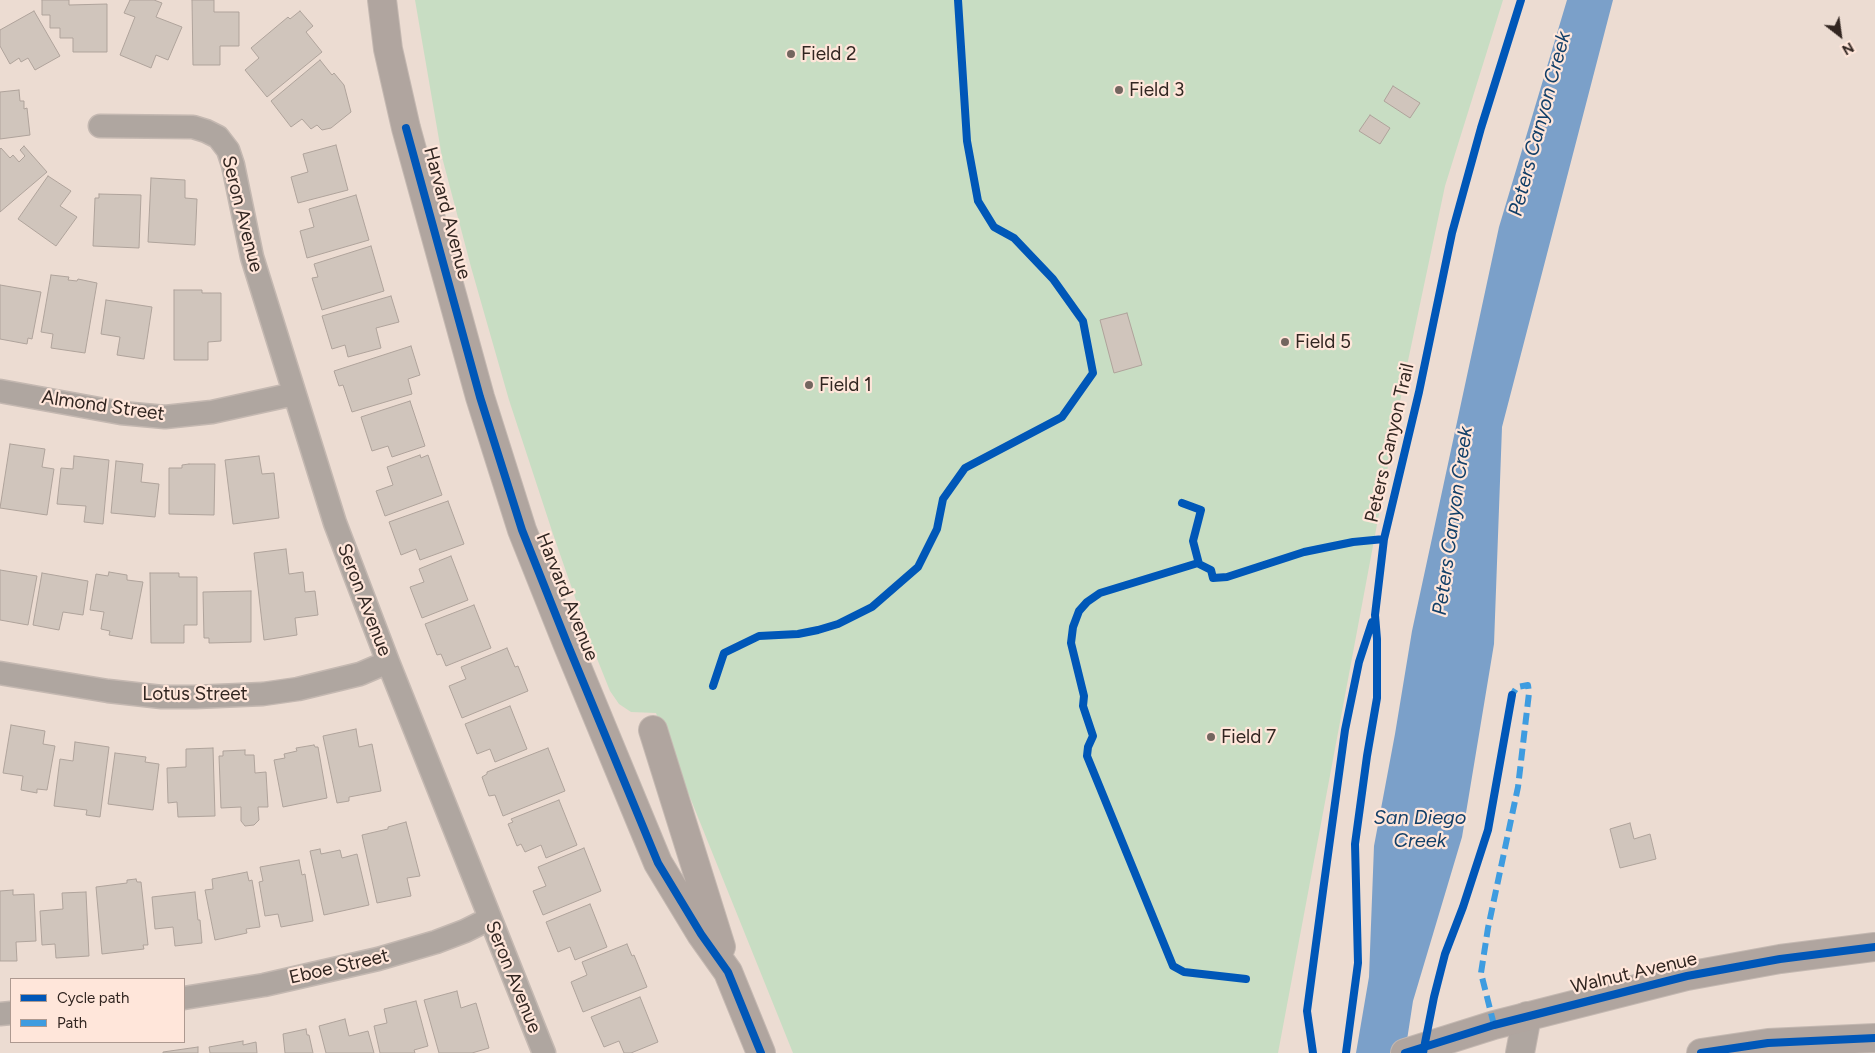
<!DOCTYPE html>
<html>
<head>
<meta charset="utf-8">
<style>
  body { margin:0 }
  #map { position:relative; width:1875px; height:1053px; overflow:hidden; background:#ecdcd2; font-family:Figtree,sans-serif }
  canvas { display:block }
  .legend { position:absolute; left:10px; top:978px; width:175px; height:65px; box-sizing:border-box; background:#ffe6da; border:1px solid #ad9990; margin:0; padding:6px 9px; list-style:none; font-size:15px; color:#322621 }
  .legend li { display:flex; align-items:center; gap:10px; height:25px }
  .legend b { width:25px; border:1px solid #ad9990 }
  .north { position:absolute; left:1815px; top:10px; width:50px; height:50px; -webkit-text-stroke:4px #ffe6da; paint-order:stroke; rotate:150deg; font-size:14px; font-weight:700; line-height:20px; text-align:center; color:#322621 }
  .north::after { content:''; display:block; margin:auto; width:18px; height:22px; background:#322621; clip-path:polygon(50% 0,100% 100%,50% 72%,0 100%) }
</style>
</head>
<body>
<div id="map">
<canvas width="1875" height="1053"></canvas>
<ul class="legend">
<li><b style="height:6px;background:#0057b8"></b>Cycle path</li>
<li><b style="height:6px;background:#3e9ce0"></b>Path</li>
</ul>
<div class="north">N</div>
</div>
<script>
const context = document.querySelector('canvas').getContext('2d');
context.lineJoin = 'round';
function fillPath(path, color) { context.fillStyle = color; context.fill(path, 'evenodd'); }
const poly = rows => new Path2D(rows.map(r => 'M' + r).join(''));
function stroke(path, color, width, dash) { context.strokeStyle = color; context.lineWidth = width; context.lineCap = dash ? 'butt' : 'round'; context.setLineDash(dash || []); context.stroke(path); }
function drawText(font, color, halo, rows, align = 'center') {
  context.font = font + ' Figtree,sans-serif'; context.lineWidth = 4.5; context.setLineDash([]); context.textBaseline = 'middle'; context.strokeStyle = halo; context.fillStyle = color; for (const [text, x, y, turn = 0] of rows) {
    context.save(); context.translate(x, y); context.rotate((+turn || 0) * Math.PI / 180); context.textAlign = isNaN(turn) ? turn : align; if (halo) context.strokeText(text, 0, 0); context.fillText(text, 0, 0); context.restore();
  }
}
fillPath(poly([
  [415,0,1503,0,1445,186,1405,375,1278,1053,793,1053,656,713,631,712,619,704,610,691,592,646,553,534,509,400,471,267,442,157]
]), '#c8ddc3');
fillPath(poly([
  [1567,0,1613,0,1502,427,1494,644,1462,837,1413,1001,1405,1053,1356,1053,1369,977,1374,846,1395,734,1412,631,1499,227]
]), '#7ba0c9');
const building = poly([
  [42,0,69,0,69,5,107,4,107,52,73,52,73,38,60,38,60,28,50,28,50,15,42,15,42,0],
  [130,0,154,0,162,3,156,17,182,27,168,60,156,55,151,68,120,55,135,17,124,13,130,0],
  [192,0,214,0,214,12,239,12,239,46,220,46,220,65,193,65,192,0],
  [34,11,60,56,35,70,28,58,21,62,19,58,10,64,0,46,0,30,34,11],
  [300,11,313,26,306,32,322,52,267,97,245,70,259,58,251,48,288,17,290,19,300,11],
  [320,60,332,75,334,73,344,85,351,112,331,128,322,130,317,125,311,129,302,119,291,127,271,101,320,60],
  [1393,86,1420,103,1410,118,1384,101,1393,86],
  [19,90,20,101,24,101,24,109,27,108,30,135,0,139,0,92,19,90],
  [1370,115,1390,128,1380,144,1359,131,1370,115],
  [336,145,348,190,298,203,291,177,308,172,303,154,336,145],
  [24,146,47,172,0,212,0,149,1,148,10,158,13,155,19,162,25,156,20,150,24,146],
  [48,176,71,191,60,206,77,217,56,246,18,219,48,176],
  [151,178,185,180,185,198,197,199,195,245,148,242,151,178],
  [99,194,141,195,139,248,93,246,95,198,99,198,99,194],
  [356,195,369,240,307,258,300,231,314,227,309,209,356,195],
  [371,246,384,291,322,310,312,278,318,277,314,264,371,246],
  [51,275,69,277,68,280,77,281,78,279,97,283,85,353,51,348,53,334,41,332,51,275],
  [0,285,41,292,32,339,28,338,27,344,0,339,0,285],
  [174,290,202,290,202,293,221,293,221,341,208,342,208,360,174,360,174,290],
  [391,296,399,322,376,328,381,348,348,357,345,345,332,349,322,316,391,296],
  [106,300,152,307,144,359,117,355,120,337,101,334,106,300],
  [1127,313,1142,365,1114,373,1100,320,1127,313],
  [411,346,420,375,408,379,412,394,352,412,343,385,339,386,334,371,411,346],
  [410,401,425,446,392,457,388,446,372,451,361,417,410,401],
  [10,444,45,449,42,467,54,469,47,515,0,508,10,444],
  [420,455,421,458,428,455,442,495,385,516,376,491,393,485,387,467,420,455],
  [74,456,109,460,103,524,84,522,86,506,57,504,61,468,73,469,74,456],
  [259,456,262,474,274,473,279,518,233,524,225,460,259,456],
  [116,461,143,464,141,482,159,484,155,517,111,513,116,461],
  [189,464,215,464,214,515,169,514,169,468,182,468,182,465,189,464],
  [448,501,464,544,420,560,416,549,401,555,389,522,448,501],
  [286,549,289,574,303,572,305,592,315,591,318,615,295,618,297,635,264,640,254,553,286,549],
  [451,556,468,600,422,618,410,587,424,582,419,569,451,556],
  [0,570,37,576,28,625,0,620,0,570],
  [109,572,127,575,127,580,143,582,132,639,109,635,110,631,101,629,104,612,90,610,96,574,108,576,109,572],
  [42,573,88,581,83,615,63,612,59,630,33,625,42,573],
  [150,573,179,573,179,577,197,577,197,625,184,625,184,643,151,643,150,573],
  [251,591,251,642,209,643,209,638,204,638,203,592,251,591],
  [474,605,491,648,446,666,441,654,437,655,425,624,474,605],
  [507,648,515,667,518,666,528,691,462,718,449,686,466,679,461,667,507,648],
  [510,706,527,749,495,762,490,749,477,754,465,724,510,706],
  [11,725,45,731,43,744,55,746,47,790,37,789,37,793,21,790,23,776,3,773,11,725],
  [356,729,359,747,372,744,381,791,349,797,349,801,337,803,323,736,356,729],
  [75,742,109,747,100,817,86,815,87,810,54,806,60,759,73,761,75,742],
  [314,745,315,747,318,747,327,798,283,807,274,760,285,758,284,754,297,751,296,748,314,745],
  [213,748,215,816,178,817,177,802,168,803,167,768,186,767,186,749,213,748],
  [548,748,565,791,503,816,495,795,489,796,482,777,487,774,487,772,548,748],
  [245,750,245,755,254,755,255,773,266,772,268,807,258,807,259,820,254,825,245,826,241,821,241,807,221,808,219,756,223,756,223,751,245,750],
  [115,753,146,757,145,762,159,764,153,810,108,804,115,753],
  [559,800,577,845,546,858,541,845,525,852,521,844,517,846,508,824,513,822,511,819,559,800],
  [406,822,420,876,407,878,411,896,377,903,362,835,388,829,388,827,406,822],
  [1630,823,1634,839,1650,834,1656,859,1620,868,1610,829,1630,823],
  [584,848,601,891,543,915,533,891,546,886,538,867,584,848],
  [320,849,321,854,340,850,342,858,357,854,369,905,324,915,310,851,320,849],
  [299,860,302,875,305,874,313,921,281,927,278,914,265,916,259,882,263,881,260,867,299,860],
  [247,872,249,881,252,880,260,927,246,929,247,933,215,940,205,890,213,889,212,879,247,872],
  [136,879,137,882,141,882,148,945,143,945,144,949,102,954,96,887,127,883,127,880,136,879],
  [13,890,13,895,34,894,36,941,16,942,17,961,0,961,0,891,13,890],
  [86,892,89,956,56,958,55,944,42,945,40,911,63,909,62,893,86,892],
  [195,892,198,920,200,920,202,943,175,946,173,927,155,929,152,897,195,892],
  [590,904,607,947,575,960,570,947,558,952,546,922,590,904],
  [627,944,632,956,634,955,647,987,583,1012,571,982,587,975,582,962,627,944],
  [457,991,461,1008,476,1003,489,1048,472,1053,439,1053,424,1000,457,991],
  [640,997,658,1042,631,1053,624,1053,619,1041,604,1047,591,1017,640,997],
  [416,1001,428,1046,414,1050,415,1053,380,1053,374,1026,387,1023,384,1009,416,1001],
  [345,1019,349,1036,368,1031,374,1053,326,1053,319,1026,345,1019],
  [306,1029,307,1035,309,1035,313,1053,285,1053,283,1034,306,1029],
  [243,1041,243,1045,256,1042,257,1053,210,1053,209,1047,243,1041],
  [198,1047,198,1053,163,1053,163,1052,198,1047]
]);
fillPath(building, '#d0c5bc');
stroke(building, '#afa39b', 1);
const minor = poly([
  [100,126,193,127,206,131,218,137,228,150,233,165,252,257,335,523,388,662,544,1053],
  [0,391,121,413,165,417,212,412,294,394],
  [0,673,108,691,162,697,195,697,263,694,298,689,360,674,388,662],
  [184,998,264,985,378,959,436,942,465,931,489,919],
  [0,1014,11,1013]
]);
const tertiary = poly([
  [1520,1053,1527,1016]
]);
const secondary = poly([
  [382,0,388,49,406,128,480,397,522,530,567,643,658,863,701,934,728,972,761,1053],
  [653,730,721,947],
  [1405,1053,1494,1025,1687,976,1780,959,1875,947],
  [1701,1053,1768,1043,1875,1038]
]);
stroke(minor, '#c4b8b1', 25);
stroke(tertiary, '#c4b8b1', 30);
stroke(secondary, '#c4b8b1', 30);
stroke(minor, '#afa6a0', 22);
stroke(tertiary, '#afa6a0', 28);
stroke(secondary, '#b0a59f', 28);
stroke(poly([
  [1494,1025,1481,973,1488,928,1518,787,1529,693,1528,685,1517,687,1512,695]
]), '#3e9ce0', 6, [12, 6]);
stroke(poly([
  [406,128,480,397,522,530,567,643,658,863,701,934,728,972,761,1053],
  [1182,503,1201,510,1193,541,1199,564,1211,570,1213,578,1227,577,1304,552,1353,542,1384,539],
  [1198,563,1100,593,1087,602,1079,611,1073,627,1071,643,1084,696,1083,706,1093,736,1088,747,1087,756,1173,966,1184,972,1246,979],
  [713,686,724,653,759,636,798,634,818,630,838,624,872,607,918,567,937,529,943,499,965,468,1062,417,1093,373,1083,321,1053,279,1014,238,994,227,978,201,967,141,958,0],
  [1313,1053,1307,1011,1323,891,1345,730,1359,662,1372,622],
  [1346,1053,1358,963,1355,844,1367,756,1377,698,1377,639,1375,615,1384,539,1419,392,1452,233,1481,128,1521,0],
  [1405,1053,1494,1025,1687,976,1780,959,1875,947],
  [1423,1053,1434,997,1445,954,1463,907,1488,830,1512,695],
  [1701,1053,1768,1043,1875,1038]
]), '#0057b8', 8);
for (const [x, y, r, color] of [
  [791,54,5,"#73665f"],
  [1119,90,5,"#73665f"],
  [1285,342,5,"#73665f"],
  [809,385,5,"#73665f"],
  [1211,737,5,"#73665f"]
]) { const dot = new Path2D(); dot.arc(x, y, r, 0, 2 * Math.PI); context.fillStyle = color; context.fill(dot); stroke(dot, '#ffe6da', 2); }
drawText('19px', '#322621', '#ffe6da', [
  ["Field 2",801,54],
  ["Field 3",1129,90],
  ["Field 5",1295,342],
  ["Field 1",819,385],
  ["Field 7",1221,737]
], 'left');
drawText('19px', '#322621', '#ffe6da', [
  ["Harvard Avenue",447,213,75],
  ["Seron Avenue",242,214,76],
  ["Almond Street",103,406,8],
  ["Peters Canyon Trail",1390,443,-77],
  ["Harvard Avenue",567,597,68],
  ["Seron Avenue",364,600,69],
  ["Lotus Street",195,694],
  ["Eboe Street",339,967,-13],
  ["Walnut Avenue",1634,973,-13],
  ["Seron Avenue",513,977,68]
]);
drawText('italic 20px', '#123f68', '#ffe6da', [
  ["Peters Canyon Creek",1540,124,-75],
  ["Peters Canyon Creek",1453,521,-82],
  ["San Diego",1420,818],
  ["Creek",1420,841]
]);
</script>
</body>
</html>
